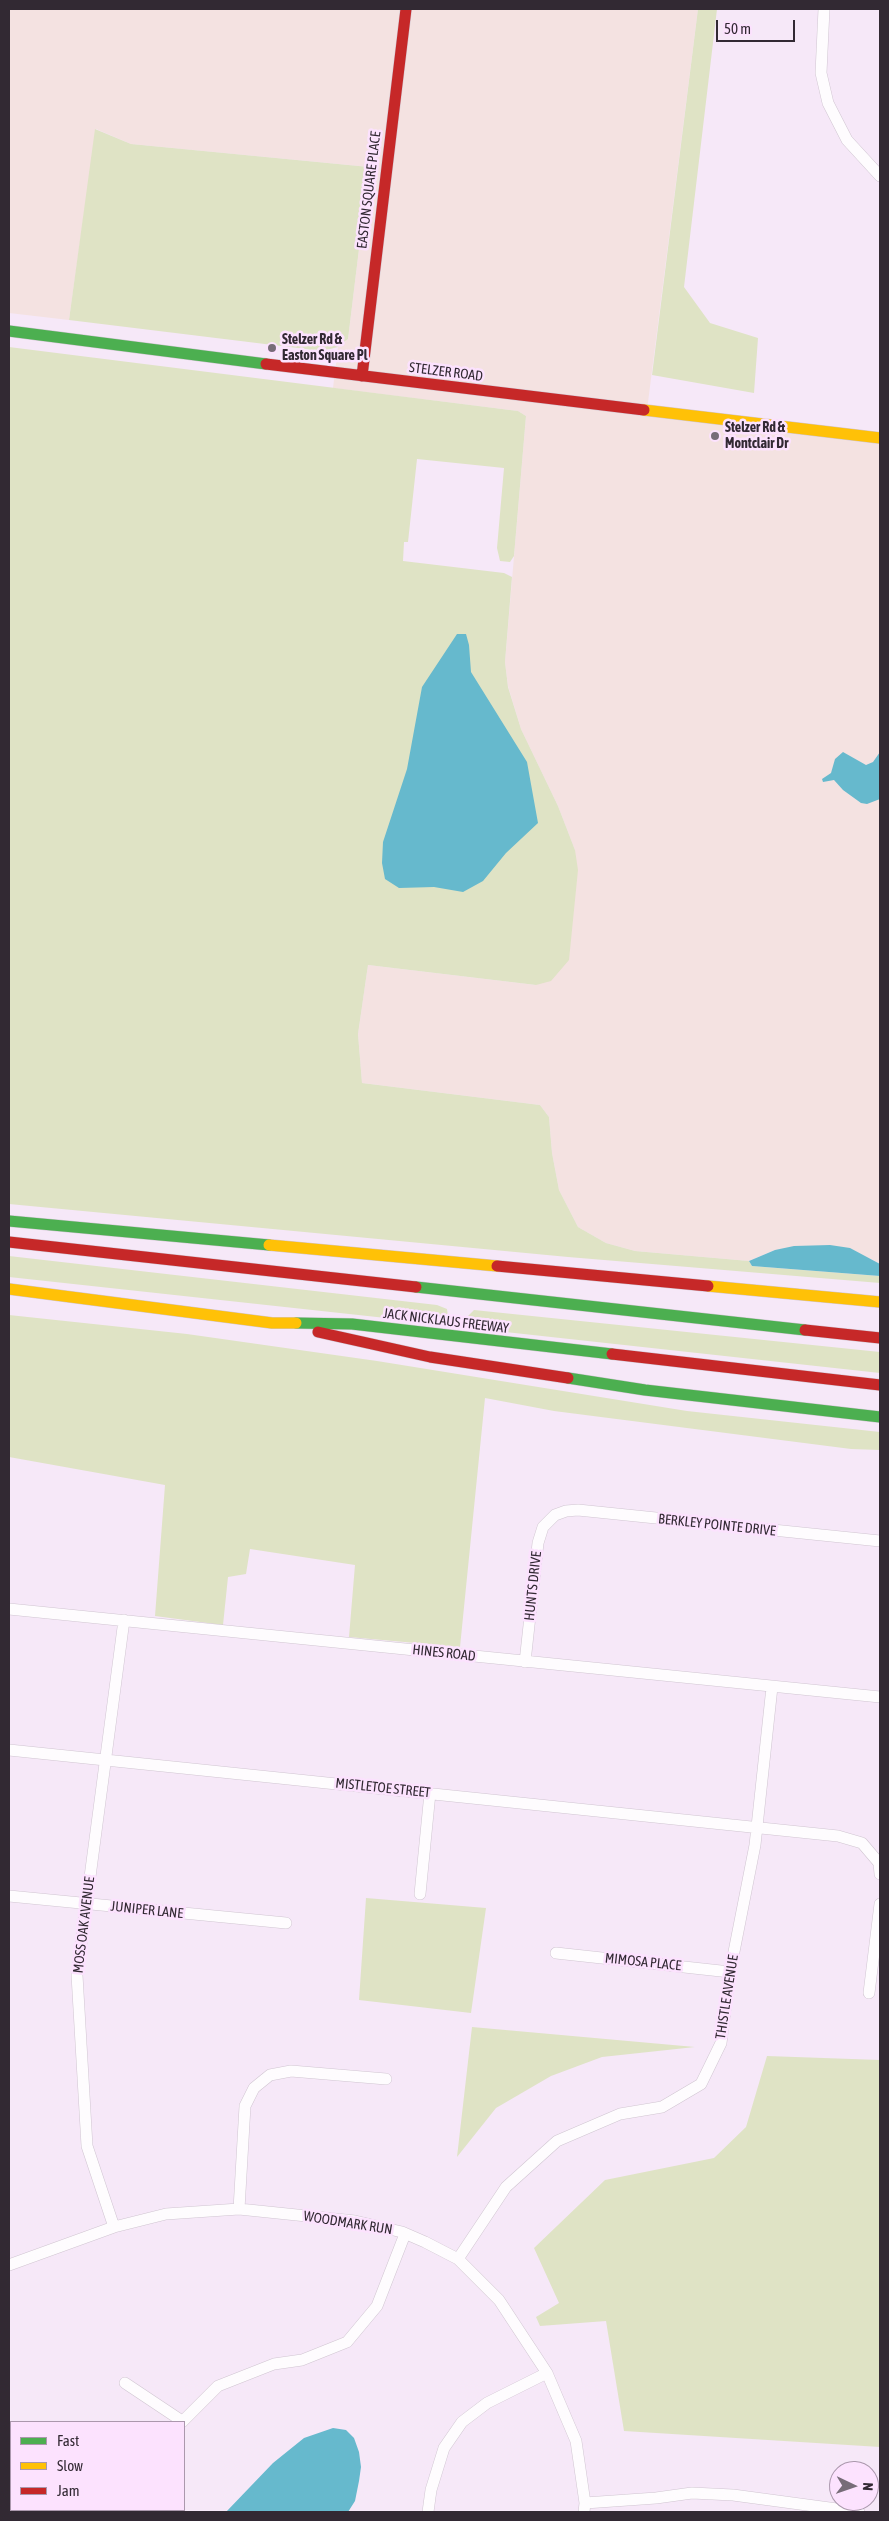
<!DOCTYPE html>
<html>
<head>
<meta charset="utf-8">
<style>
  body { margin:0 }
  #map { position:relative; width:889px; height:2521px; overflow:hidden; background:#f6e8f8; font-family:"Asap Condensed",sans-serif }
  canvas { display:block }
  .frame { position:absolute; inset:0; border:10px solid #322933; pointer-events:none }
  .legend { position:absolute; left:10px; top:2421px; width:175px; height:90px; box-sizing:border-box; background:#fce2fe; border:1px solid #ab98ad; margin:0; padding:6px 9px; list-style:none; font-size:15px; color:#322933 }
  .legend li { display:flex; align-items:center; gap:10px; height:25px }
  .legend b { width:25px; border:1px solid #ab98ad }
  .north { position:absolute; left:829px; top:2461px; width:50px; height:50px; box-sizing:border-box; background:#fce2fe; border:1px solid #ab98ad; border-radius:50%; rotate:93deg; font-size:14px; font-weight:700; line-height:20px; text-align:center; color:#322933 }
  .north::after { content:''; display:block; margin:auto; width:18px; height:22px; background:#776c78; clip-path:polygon(50% 0,100% 100%,50% 72%,0 100%) }
  .scale { position:absolute; left:716px; top:20px; width:79px; height:22px; box-sizing:border-box; border:2px solid #322933; border-top:0; padding-left:6px; font-size:15px; line-height:18px; white-space:nowrap; color:#322933; -webkit-text-stroke:4px #fce2fe; paint-order:stroke }
</style>
</head>
<body>
<div id="map">
<canvas width="889" height="2521"></canvas>
<div class="frame"></div>
<ul class="legend">
<li><b style="height:6px;background:#4caf50"></b>Fast</li>
<li><b style="height:6px;background:#ffc107"></b>Slow</li>
<li><b style="height:6px;background:#c62828"></b>Jam</li>
</ul>
<div class="north">N</div>
<div class="scale">50 m</div>
</div>
<script>
const context = document.querySelector('canvas').getContext('2d');
context.lineJoin = 'round';
function fillPath(path, color) { context.fillStyle = color; context.fill(path, 'evenodd'); }
const poly = rows => new Path2D(rows.map(r => 'M' + r).join(''));
function stroke(path, color, width, dash) { context.strokeStyle = color; context.lineWidth = width; context.lineCap = dash ? 'butt' : 'round'; context.setLineDash(dash || []); context.stroke(path); }
function drawText(font, color, halo, rows, align = 'center') {
  context.font = font + ' "Asap Condensed",sans-serif'; context.lineWidth = 5; context.setLineDash([]); context.textBaseline = 'middle'; context.strokeStyle = halo; context.fillStyle = color; for (const [text, x, y, turn = 0] of rows) {
    context.save(); context.translate(x, y); context.rotate((+turn || 0) * Math.PI / 180); context.textAlign = isNaN(turn) ? turn : align; if (halo) context.strokeText(text, 0, 0); context.fillText(text, 0, 0); context.restore();
  }
}
fillPath(poly([
  [9,9,698,9,647,410,880,438,880,1264,871,1259,775,1250,749,1261,635,1251,606,1243,578,1227,559,1190,552,1153,549,1117,540,1105,362,1083,358,1034,368,965,536,985,575,850,558,806,521,729,508,686,505,662,526,416,518,411,333,388,338,347,348,339,369,167,131,144,96,129,69,320,9,313]
]), '#f4e2e1');
fillPath(poly([
  [698,9,717,9,684,287,710,323,758,338,754,393,652,375],
  [95,129,131,144,369,167,348,339,338,347,322,351,69,320],
  [9,347,518,411,526,416,514,556,510,562,500,561,497,548,504,468,417,459,408,542,404,542,403,561,504,573,512,577,505,662,508,687,521,729,558,806,575,850,578,870,569,960,551,981,536,985,368,965,358,1034,362,1083,540,1105,549,1117,552,1153,559,1190,578,1227,606,1243,635,1251,749,1261,752,1266,880,1276,880,1283,568,1257,9,1204],
  [9,1256,437,1305,447,1309,448,1317,441,1324,9,1277],
  [474,1310,880,1352,880,1373,478,1329,469,1324,468,1316],
  [9,1315,187,1334,377,1361,687,1411,880,1432,880,1450,851,1449,554,1411,485,1398,460,1647,349,1637,355,1565,250,1549,246,1574,228,1577,223,1625,155,1616,165,1485,9,1457],
  [366,1898,486,1908,471,2013,359,2000],
  [472,2027,695,2047,602,2057,551,2076,496,2108,457,2157],
  [767,2056,880,2060,880,2447,624,2431,606,2321,540,2326,536,2317,559,2303,534,2248,605,2180,714,2158,746,2127]
]), '#dfe3c5');
fillPath(poly([
  [457,634,466,634,469,645,471,672,527,762,538,823,506,853,483,881,463,892,434,887,399,888,385,879,382,863,383,842,407,769,422,687],
  [843,752,866,765,873,762,880,752,880,799,867,804,861,803,843,790,834,780,823,782,822,779,831,773,835,759],
  [830,1245,850,1248,880,1264,880,1276,752,1266,749,1261,775,1250,794,1246],
  [333,2428,346,2430,354,2438,359,2452,361,2467,359,2481,355,2501,348,2512,226,2512,273,2463,304,2438]
]), '#66b9cd');
const street = poly([
  [824,9,821,73,828,103,847,140,880,176],
  [9,1609,880,1697],
  [525,1662,538,1543,543,1527,555,1515,566,1511,578,1510,880,1541],
  [9,1750,838,1836,862,1843,879,1863,880,1874],
  [420,1894,430,1793],
  [9,1896,286,1923],
  [556,1953,730,1972],
  [869,1993,880,1904],
  [239,2209,245,2106,254,2088,270,2075,291,2071,386,2079],
  [114,2227,87,2146,77,1975,124,1620],
  [458,2259,506,2187,557,2141,620,2114,662,2107,701,2084,721,2043,730,1972,755,1845,772,1687],
  [9,2265,114,2227,166,2214,239,2209,355,2221,402,2232,425,2242,458,2259,499,2300,547,2373,576,2441,585,2503,584,2512],
  [125,2383,182,2421],
  [182,2422,218,2386,274,2364,302,2360,347,2342,377,2306,405,2234],
  [585,2503,656,2498,692,2493,733,2495,859,2512],
  [13,2510,19,2512],
  [108,2512,111,2510],
  [428,2512,431,2490,444,2448,462,2422,487,2403,547,2373]
]);
const fast = poly([
  [9,331,266,364],
  [9,1221,269,1245],
  [416,1287,805,1330],
  [296,1323,352,1324,612,1354],
  [568,1378,645,1390,880,1417]
]);
const slow = poly([
  [644,410,880,438],
  [269,1245,497,1266],
  [708,1286,880,1302],
  [9,1289,272,1323,296,1323]
]);
const jam = poly([
  [266,364,644,410],
  [362,376,406,9],
  [9,1242,416,1287],
  [497,1266,708,1286],
  [805,1330,880,1338],
  [318,1332,430,1357,568,1378],
  [612,1354,880,1385]
]);
stroke(street, '#d0c5d1', 12);
stroke(fast, '#d0c5d1', 12);
stroke(slow, '#d0c5d1', 12);
stroke(jam, '#d0c5d1', 12);
stroke(street, '#fefcfe', 11);
stroke(fast, '#4caf50', 11);
stroke(slow, '#ffc107', 11);
stroke(jam, '#c62828', 11);
for (const [x, y, r, color] of [
  [272,348,5,"#776c78"],
  [715,436,5,"#776c78"]
]) { const dot = new Path2D(); dot.arc(x, y, r, 0, 2 * Math.PI); context.fillStyle = color; context.fill(dot); stroke(dot, '#fce2fe', 2); }
drawText('14px', '#322933', '#fce2fe', [
  ["EASTON SQUARE PLACE",369,190,-83],
  ["STELZER ROAD",446,372,7],
  ["JACK NICKLAUS FREEWAY",446,1321,7],
  ["BERKLEY POINTE DRIVE",717,1525,6],
  ["HUNTS DRIVE",533,1586,-84],
  ["HINES ROAD",444,1653,6],
  ["MISTLETOE STREET",383,1788,6],
  ["JUNIPER LANE",147,1910,6],
  ["MOSS OAK AVENUE",84,1925,-83],
  ["MIMOSA PLACE",643,1962,6],
  ["THISTLE AVENUE",727,1997,-81],
  ["WOODMARK RUN",348,2223,9]
]);
drawText('bold 14px', '#322933', '#fce2fe', [
  ["Stelzer Rd &",282,340],
  ["Easton Square Pl",282,356],
  ["Stelzer Rd &",725,428],
  ["Montclair Dr",725,444]
], 'left');
</script>
</body>
</html>
